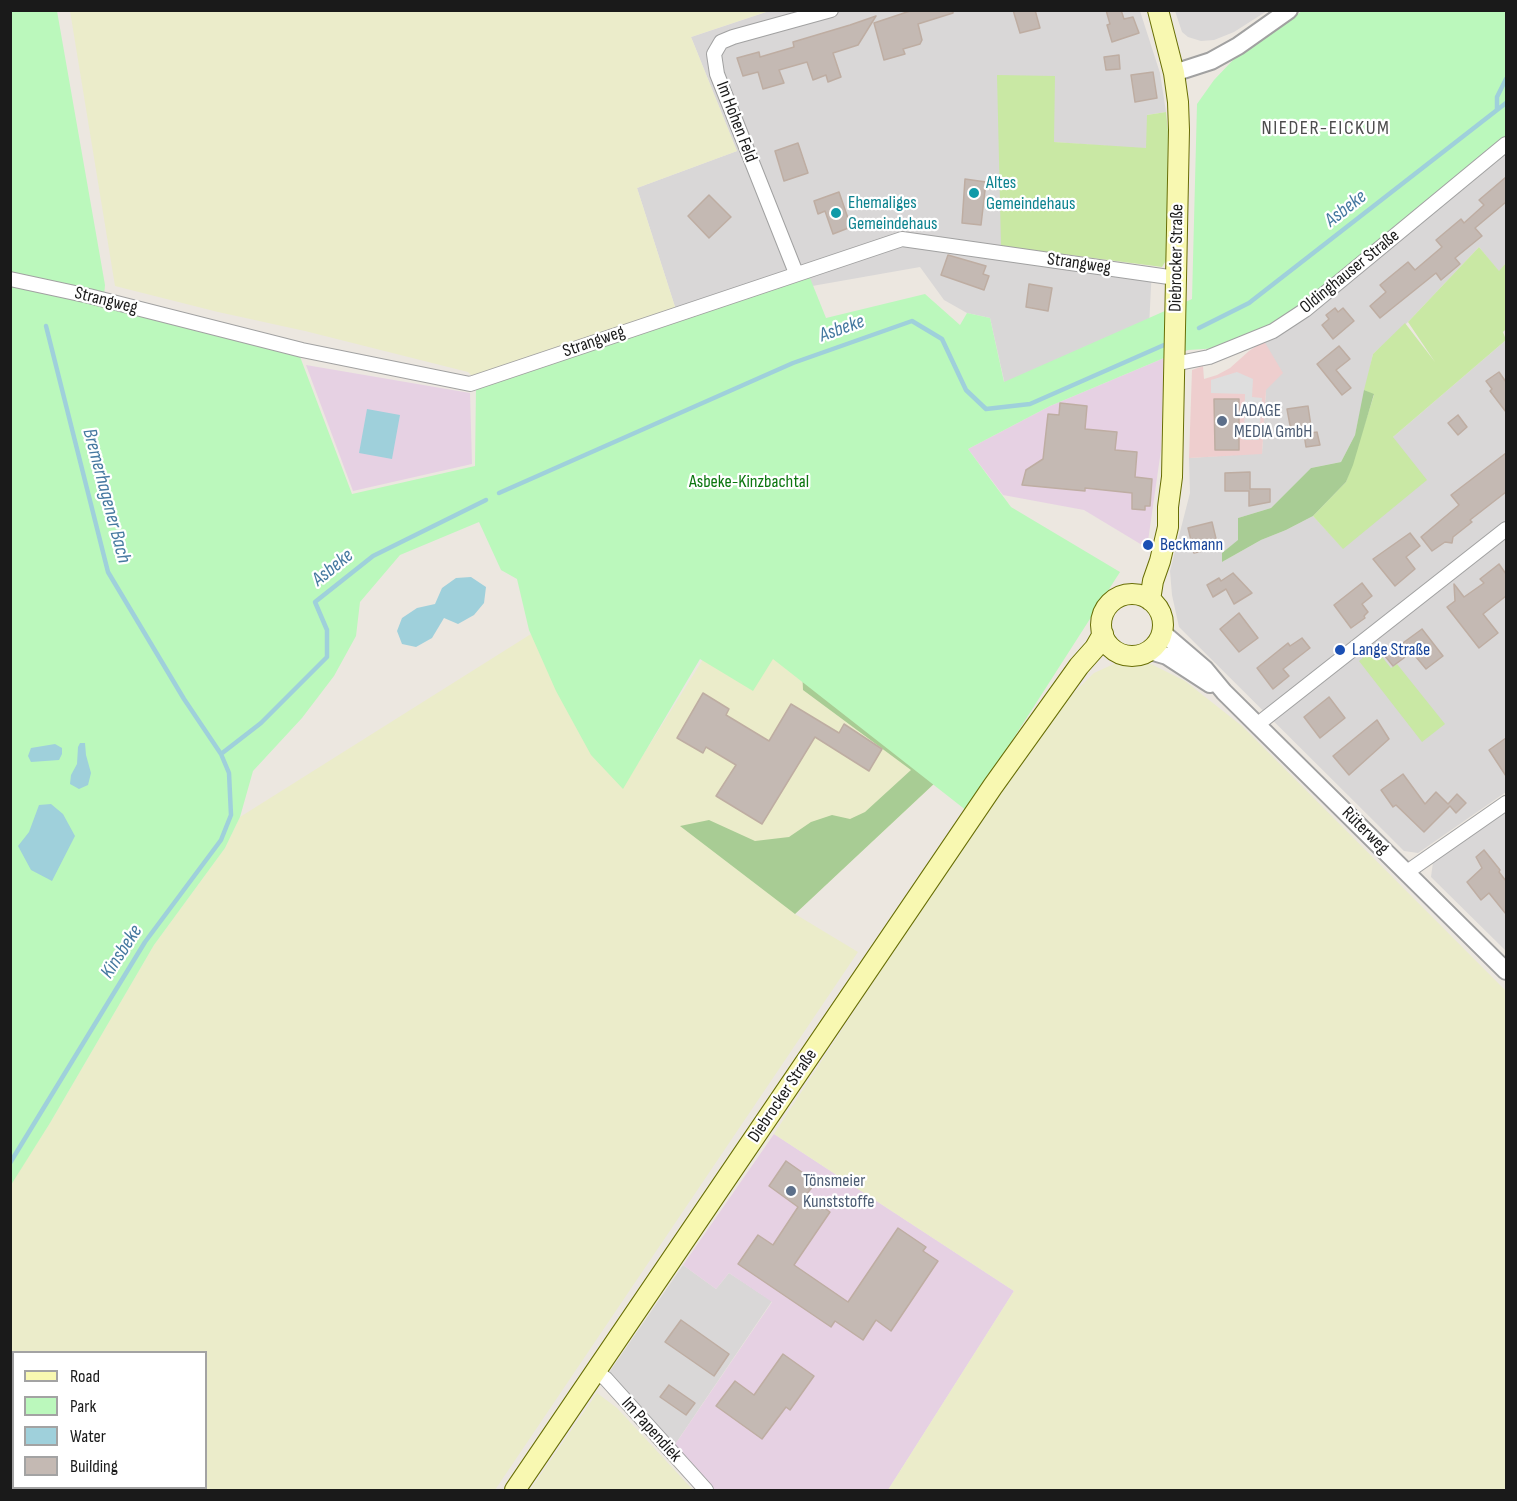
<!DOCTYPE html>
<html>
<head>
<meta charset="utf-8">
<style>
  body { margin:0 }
  #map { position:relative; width:1517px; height:1501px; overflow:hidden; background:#ece7e0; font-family:"Sofia Sans Condensed",sans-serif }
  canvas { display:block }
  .frame { position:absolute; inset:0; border:12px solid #1a1a1a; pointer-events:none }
  .legend { position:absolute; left:12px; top:1351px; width:195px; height:138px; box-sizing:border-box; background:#fff; border:2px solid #a3a3a3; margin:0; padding:8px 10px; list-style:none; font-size:18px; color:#1a1a1a }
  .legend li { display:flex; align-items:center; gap:12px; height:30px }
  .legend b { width:30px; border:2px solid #a3a3a3 }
</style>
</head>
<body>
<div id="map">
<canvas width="1517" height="1501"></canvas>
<div class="frame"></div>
<ul class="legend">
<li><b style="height:8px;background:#f8f8b1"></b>Road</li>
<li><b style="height:16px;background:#bbf8bc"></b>Park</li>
<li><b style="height:16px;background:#9fd0db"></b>Water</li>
<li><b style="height:16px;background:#c4b9b3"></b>Building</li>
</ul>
</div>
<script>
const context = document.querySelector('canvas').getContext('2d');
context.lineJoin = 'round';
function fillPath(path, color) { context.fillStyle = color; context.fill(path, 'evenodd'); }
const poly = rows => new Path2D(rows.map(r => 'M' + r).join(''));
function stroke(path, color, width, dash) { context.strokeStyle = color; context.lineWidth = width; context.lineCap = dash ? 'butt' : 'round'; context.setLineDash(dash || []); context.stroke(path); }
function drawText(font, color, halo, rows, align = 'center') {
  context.font = font + ' "Sofia Sans Condensed",sans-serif'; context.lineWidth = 4.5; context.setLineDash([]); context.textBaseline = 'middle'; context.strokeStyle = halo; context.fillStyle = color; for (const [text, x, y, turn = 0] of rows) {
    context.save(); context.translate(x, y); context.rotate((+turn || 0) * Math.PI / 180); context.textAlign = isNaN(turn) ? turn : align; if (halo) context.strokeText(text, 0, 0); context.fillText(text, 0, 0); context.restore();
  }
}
fillPath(poly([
  [769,11,1140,11,1160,73,1166,112,1147,115,1147,149,1054,142,1001,246,1152,267,1148,347,1009,403,990,318,967,313,944,300,920,267,676,310,637,188,737,151,691,37],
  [1175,11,1267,11,1234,32,1214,40,1201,41,1188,37,1182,32],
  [1506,150,1506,263,1499,272,1479,247,1408,322,1373,354,1355,435,1341,462,1311,468,1271,508,1238,518,1238,541,1222,553,1222,562,1261,540,1286,530,1313,516,1343,548,1393,437,1506,340,1506,792,1418,853,1404,851,1179,627,1172,595,1170,571,1190,493,1189,458,1262,453,1266,390,1264,341],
  [1506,812,1506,951,1431,877,1433,862],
  [683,1265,716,1289,729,1273,772,1301,674,1446,608,1374]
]), '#d9d7d7');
fillPath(poly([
  [1264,341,1283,373,1266,390,1262,454,1189,458,1192,370,1203,366,1204,379,1217,375,1230,368,1249,351]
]), '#eecece');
fillPath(poly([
  [1164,358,1161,450,1147,548,1084,510,1003,495,968,449,1050,406],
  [306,365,470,393,472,464,353,491],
  [774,1134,1014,1291,888,1490,715,1490,674,1446,772,1302,729,1273,716,1289,683,1265]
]), '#e6d1e3');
fillPath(poly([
  [70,11,769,11,691,37,737,151,637,188,676,310,475,379,468,372,305,331,218,312,115,286],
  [752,581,952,767,795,914,858,952,495,1490,11,1490,10,1185,50,1123,154,945,225,848,240,817,531,634,630,776],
  [14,1352,206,1352,206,1488,14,1488],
  [1116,663,1151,664,1185,681,1242,726,1506,991,1506,1490,888,1490,1014,1291,774,1134,950,864,1056,710,1094,673],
  [597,1393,617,1408,693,1490,530,1490]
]), '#ebecca');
fillPath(poly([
  [997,75,1055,76,1054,142,1146,148,1147,115,1166,112,1168,131,1167,259,1162,267,1001,246],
  [1479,247,1499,271,1506,263,1506,329,1503,332,1506,340,1393,437,1427,480,1343,549,1313,516,1346,482,1374,395,1364,390,1373,354,1405,323,1435,362,1408,322],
  [1375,648,1391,668,1397,664,1445,724,1422,742,1359,661]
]), '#c9e8a4');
fillPath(poly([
  [1364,390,1374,394,1353,465,1346,482,1313,516,1286,530,1261,540,1222,562,1222,553,1238,540,1238,518,1271,508,1311,468,1341,462,1355,435],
  [800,623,952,767,795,914,680,826,709,820,755,841,789,837,811,822,832,815,850,819,865,812,911,770,803,690]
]), '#a8cc94');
fillPath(poly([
  [11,11,57,11,105,285,103,307,299,354,352,494,475,466,476,386,808,273,826,318,925,294,960,325,967,313,990,318,1004,382,1192,299,1197,104,1214,80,1233,60,1302,11,1506,11,1506,143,1250,346,1188,350,1164,358,1050,406,968,449,1011,507,1120,572,967,811,773,659,753,691,700,659,623,789,591,755,556,691,529,630,517,579,501,570,479,522,400,555,360,602,356,636,334,676,302,718,253,771,240,817,225,848,154,945,50,1123,11,1185]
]), '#bbf8bc');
fillPath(poly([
  [1237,372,1253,379,1252,397,1262,398,1259,440,1244,440,1245,394,1211,393,1211,380]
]), '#dedede');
fillPath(poly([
  [367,409,400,415,392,459,359,453],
  [471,577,486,587,484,603,474,615,458,624,444,618,432,638,416,647,402,644,397,631,402,618,417,608,435,604,442,588,456,578],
  [80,743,85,743,86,755,91,773,88,785,79,789,70,784,71,775,77,764,78,747],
  [55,744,62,748,62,754,59,760,31,762,28,756,31,748],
  [51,804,63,814,75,836,52,881,31,870,18,846,29,832,39,805]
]), '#9fd0db');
stroke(poly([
  [1497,109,1497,97,1506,79],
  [1199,328,1249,303,1506,103],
  [499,493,793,363,912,321,942,339,966,390,986,409,1030,404,1164,345],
  [221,754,261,723,327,657,327,630,315,602,373,556,486,500],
  [10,1163,145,942,221,840,231,815,229,773,221,754,184,699,108,572,46,326]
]), '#9fd0db', 4.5);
const building = poly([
  [913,10,953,10,953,13,918,24,922,40,920,44,903,49,905,54,884,60,874,23,913,10],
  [1013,10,1035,10,1040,28,1020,33,1013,10],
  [1106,10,1121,10,1124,19,1133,17,1139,33,1112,42,1107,25,1110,24,1106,10],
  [876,16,858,45,833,53,841,77,828,82,826,75,813,80,807,62,779,70,784,83,763,89,758,72,743,76,737,58,759,52,760,57,794,47,793,42,850,25,876,16],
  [1119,55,1120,69,1106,70,1104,57,1119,55],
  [1153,72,1157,98,1135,102,1131,75,1153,72],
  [798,143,808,173,784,181,775,151,798,143],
  [1506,177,1506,202,1475,228,1482,236,1455,258,1460,264,1441,280,1436,273,1380,318,1370,306,1386,292,1380,285,1408,262,1415,270,1442,247,1436,240,1461,219,1464,223,1484,205,1479,200,1506,177],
  [965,179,986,182,981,225,962,223,965,179],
  [839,192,851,227,833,234,825,211,818,214,814,201,839,192],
  [709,195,731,217,709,238,688,216,709,195],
  [948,255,986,266,983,274,989,276,984,290,941,275,948,255],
  [1029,284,1052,288,1048,311,1026,307,1029,284],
  [1335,308,1338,312,1343,308,1354,321,1333,339,1322,325,1329,319,1326,315,1335,308],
  [1339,346,1350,359,1336,370,1351,388,1342,395,1317,364,1339,346],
  [1499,372,1506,382,1506,412,1490,391,1492,389,1486,381,1499,372],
  [1214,399,1239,399,1239,450,1215,450,1214,399],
  [1060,403,1087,406,1085,429,1117,432,1115,450,1137,452,1135,477,1152,479,1150,506,1145,506,1145,510,1132,509,1132,493,1085,488,1085,491,1022,485,1026,470,1043,459,1048,414,1059,415,1060,403],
  [1308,406,1312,433,1292,436,1287,409,1308,406],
  [1458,415,1467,427,1458,435,1448,423,1458,415],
  [1317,432,1320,445,1306,447,1304,434,1317,432],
  [1506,453,1506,492,1470,520,1472,522,1453,537,1452,543,1445,542,1432,551,1421,537,1459,505,1451,495,1506,453],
  [1250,472,1250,489,1270,489,1270,502,1249,506,1249,491,1225,491,1225,473,1250,472],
  [1212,522,1218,547,1194,553,1188,528,1212,522],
  [1410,533,1420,546,1406,557,1415,569,1395,586,1373,559,1410,533],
  [1499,564,1506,574,1506,596,1483,614,1498,633,1479,648,1447,607,1455,601,1454,584,1464,597,1484,583,1480,579,1499,564],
  [1233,573,1252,593,1234,604,1226,589,1213,597,1207,585,1219,578,1221,581,1233,573],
  [1362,583,1372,596,1362,604,1368,612,1364,616,1365,618,1351,628,1334,605,1362,583],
  [1239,613,1258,638,1239,652,1220,629,1239,613],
  [1422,629,1443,656,1426,669,1412,652,1393,666,1385,656,1422,629],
  [1302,638,1310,648,1283,669,1289,676,1273,689,1257,668,1288,643,1290,646,1302,638],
  [703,693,729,709,726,715,769,741,791,704,839,733,844,724,882,749,869,771,815,737,762,824,716,796,736,765,706,747,703,753,677,738,703,693],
  [1329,697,1345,718,1320,738,1304,717,1329,697],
  [1377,720,1389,739,1349,775,1333,756,1377,720],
  [1506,738,1506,776,1489,750,1506,738],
  [1403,774,1425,804,1436,792,1448,804,1457,794,1466,803,1456,813,1450,806,1424,832,1396,805,1393,807,1381,790,1403,774],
  [1484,850,1500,870,1499,872,1506,881,1506,914,1489,893,1481,900,1467,882,1482,868,1476,857,1484,850],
  [786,1161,816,1182,806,1195,830,1212,794,1265,848,1302,898,1228,926,1247,923,1251,938,1261,891,1331,876,1320,863,1340,835,1321,831,1327,738,1264,758,1235,773,1245,798,1207,769,1186,786,1161],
  [681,1320,729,1354,714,1376,665,1342,681,1320],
  [783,1354,814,1376,790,1410,786,1407,762,1439,716,1406,735,1381,754,1395,783,1354],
  [669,1385,695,1403,686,1415,660,1397,669,1385]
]);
fillPath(building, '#c4b9b3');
stroke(building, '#beada2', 1.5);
const minor = poly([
  [796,273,717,74,714,54,721,42,733,37,831,10],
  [10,279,89,296,302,350,470,384,902,239,1176,278],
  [1174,364,1209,357,1273,331,1305,310,1506,144],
  [1258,724,1506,529],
  [1407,872,1506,803],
  [595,1371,606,1379,706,1490]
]);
const tertiary = poly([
  [1174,73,1211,61,1238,46,1289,10],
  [1163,633,1205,669,1224,692,1506,971],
  [1150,651,1167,656,1210,684]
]);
const secondary = poly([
  '1101 625a31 31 0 1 1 62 0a31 31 0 1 1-62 0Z',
  [1150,600,1153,581,1160,561,1168,527,1168,507,1172,477,1179,130,1178,102,1174,73,1158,10],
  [515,1490,993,786,1079,666,1095,648,1103,634]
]);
stroke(minor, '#a1a1a1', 16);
stroke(tertiary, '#a1a1a1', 20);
stroke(secondary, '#686e05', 22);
stroke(minor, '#fff', 14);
stroke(tertiary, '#fff', 16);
stroke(secondary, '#f8f8b1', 20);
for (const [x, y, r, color] of [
  [974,193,6,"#0f9aa8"],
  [836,213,6,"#0f9aa8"],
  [1222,421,6,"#5c6f8a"],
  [1148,545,6,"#1a4fb4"],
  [1340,650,6,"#1a4fb4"],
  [791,1191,6,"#5c6f8a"]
]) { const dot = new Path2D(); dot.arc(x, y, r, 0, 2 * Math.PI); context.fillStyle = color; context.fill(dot); stroke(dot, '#fff', 2); }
drawText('18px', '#1a1a1a', '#fff', [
  ["Im Hohen Feld",736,122,69],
  ["Diebrocker Straße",1177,258,-89],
  ["Strangweg",1079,264,8],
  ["Oldinghauser Straße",1350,272,-39],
  ["Strangweg",106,301,14],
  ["Strangweg",594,342,-19],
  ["Rüterweg",1365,831,45],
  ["Diebrocker Straße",783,1096,-56],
  ["Im Papendiek",651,1430,48]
]);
drawText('18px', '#0d838f', '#fff', [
  ["Altes",986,183],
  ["Gemeindehaus",986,204],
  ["Ehemaliges",848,203],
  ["Gemeindehaus",848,224]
], 'left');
drawText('18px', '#4e5e75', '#fff', [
  ["LADAGE",1234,411],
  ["MEDIA GmbH",1234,432],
  ["Tönsmeier",803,1181],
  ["Kunststoffe",803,1202]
], 'left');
drawText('18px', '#0b760f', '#fff', [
  ["Asbeke-Kinzbachtal",749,482]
]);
drawText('18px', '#164399', '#fff', [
  ["Beckmann",1160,545],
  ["Lange Straße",1352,650]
], 'left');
context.letterSpacing = '1.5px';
drawText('20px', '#4d4d4d', '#fff', [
  ["NIEDER-EICKUM",1326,129]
]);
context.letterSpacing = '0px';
drawText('italic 20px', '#4679a0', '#fff', [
  ["Asbeke",1346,209,-38],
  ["Asbeke",842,329,-20],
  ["Bremerhagener Bach",106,496,75],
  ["Asbeke",333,568,-39],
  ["Kinsbeke",122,952,-57]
]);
</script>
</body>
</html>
